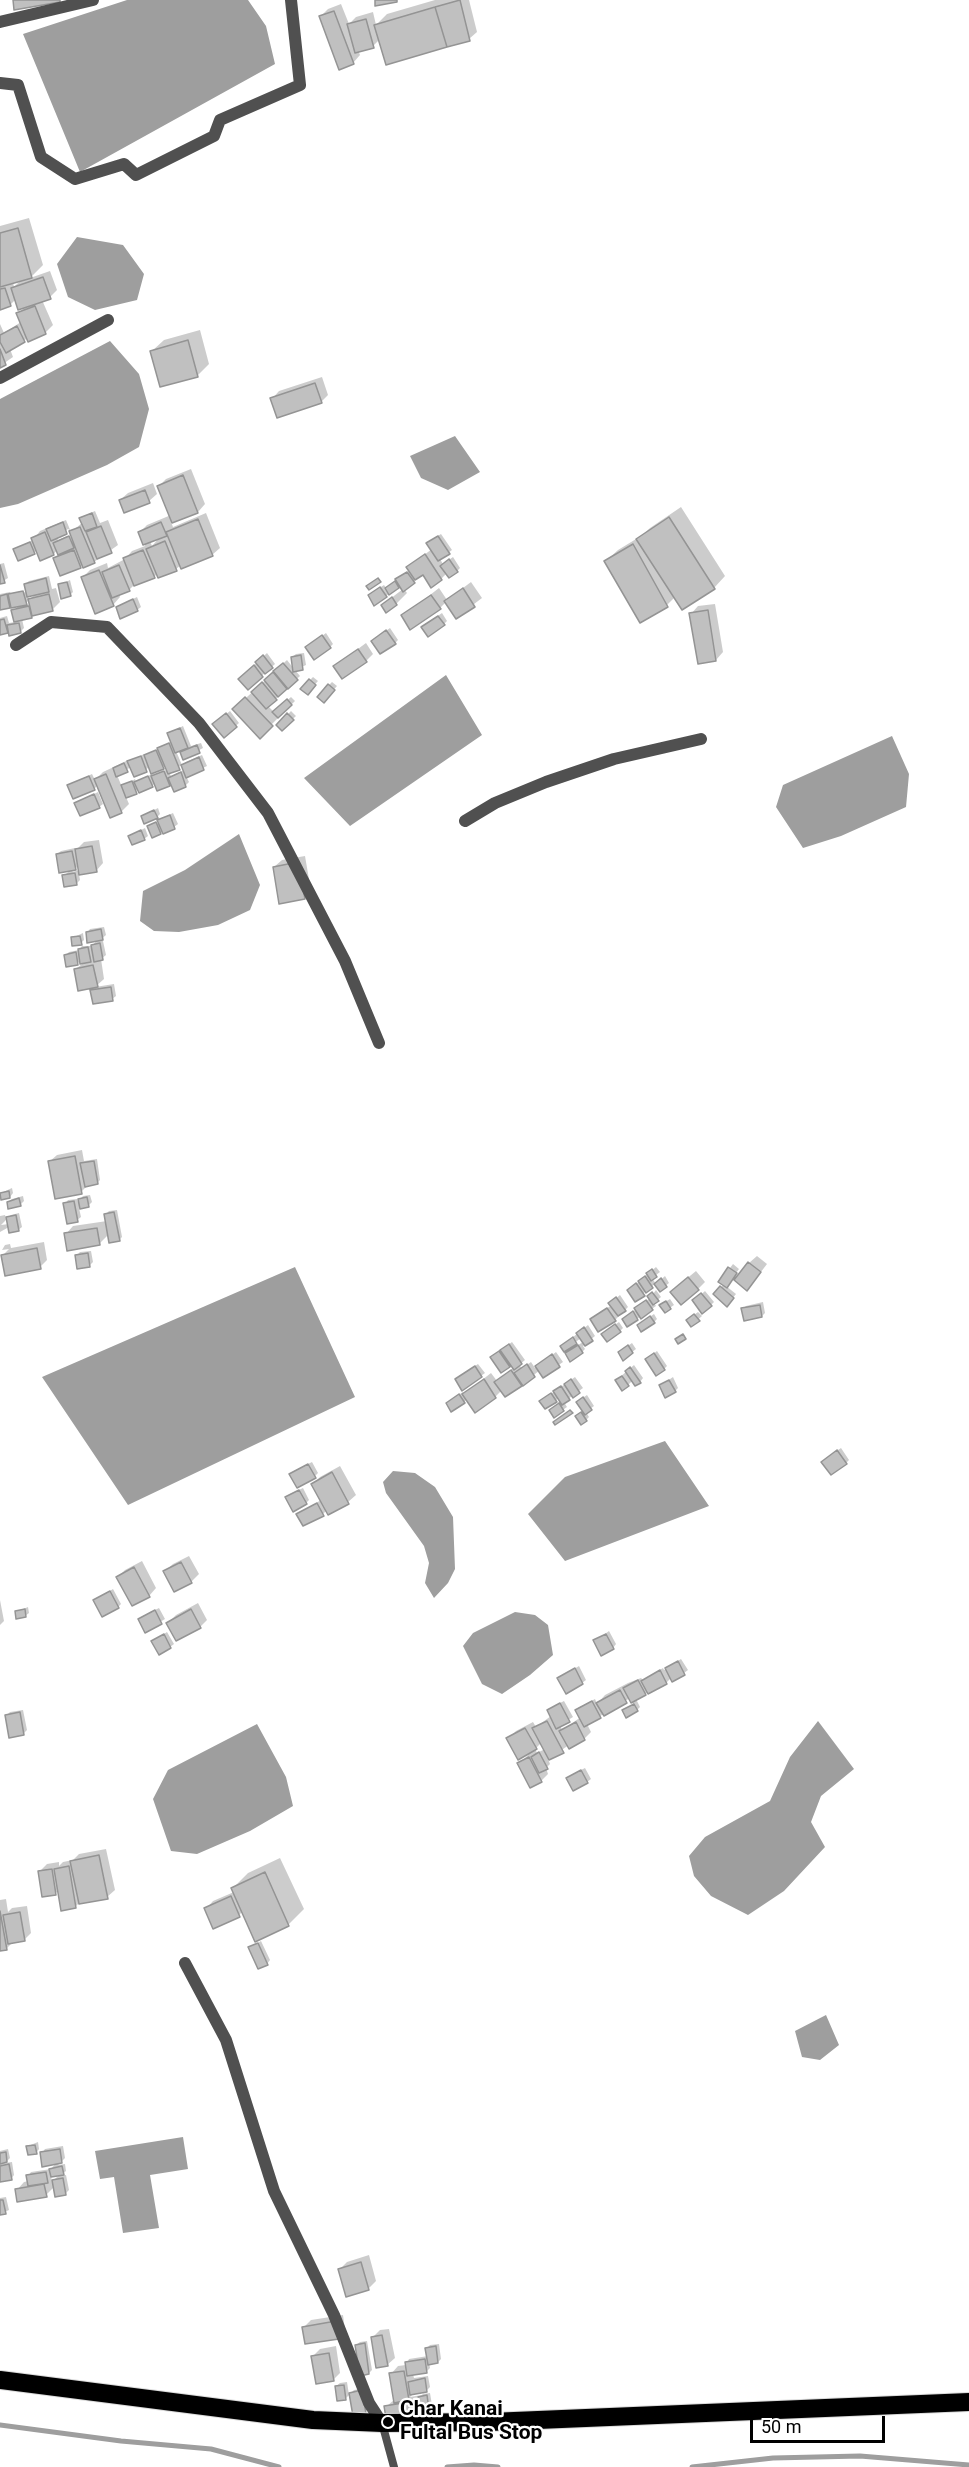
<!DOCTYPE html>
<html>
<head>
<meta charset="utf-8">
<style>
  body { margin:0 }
  #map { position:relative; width:969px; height:2467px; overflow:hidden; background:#fff; font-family:Roboto,sans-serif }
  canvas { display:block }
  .scale { position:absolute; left:750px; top:2416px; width:135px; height:27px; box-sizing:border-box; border:3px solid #000; border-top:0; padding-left:8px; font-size:18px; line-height:21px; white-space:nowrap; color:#000; -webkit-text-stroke:4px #fff; paint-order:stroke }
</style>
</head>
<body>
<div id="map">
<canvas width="969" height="2467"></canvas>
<div class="scale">50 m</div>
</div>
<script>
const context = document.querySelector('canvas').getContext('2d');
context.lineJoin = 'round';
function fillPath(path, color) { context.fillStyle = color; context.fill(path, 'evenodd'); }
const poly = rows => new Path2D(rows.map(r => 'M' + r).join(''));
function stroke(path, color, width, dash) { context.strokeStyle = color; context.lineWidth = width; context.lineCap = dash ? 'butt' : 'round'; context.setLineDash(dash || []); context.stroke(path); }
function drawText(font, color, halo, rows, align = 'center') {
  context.font = font + ' Roboto,sans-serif'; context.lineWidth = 4.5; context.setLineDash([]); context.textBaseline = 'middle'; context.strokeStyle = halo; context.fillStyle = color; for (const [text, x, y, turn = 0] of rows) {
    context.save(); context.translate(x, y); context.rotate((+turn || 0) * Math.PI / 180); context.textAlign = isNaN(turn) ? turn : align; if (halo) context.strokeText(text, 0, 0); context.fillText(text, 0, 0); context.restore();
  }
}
fillPath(poly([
  [127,0,248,0,266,26,275,64,80,172,23,34],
  [77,237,123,245,144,274,137,300,95,310,68,297,57,264],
  [110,341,139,374,149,409,139,447,107,465,18,504,0,508,0,399],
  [455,436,480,472,448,490,421,478,410,456],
  [446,675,482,735,350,826,304,778],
  [892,736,909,774,906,807,841,836,803,848,776,807,783,785],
  [239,834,260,885,250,910,218,925,179,932,154,931,140,921,143,891,185,870],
  [295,1267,355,1397,128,1505,42,1377],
  [665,1441,709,1506,565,1561,528,1514,565,1477],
  [393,1471,415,1473,435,1487,453,1517,455,1569,448,1583,434,1598,425,1583,429,1563,424,1546,386,1493,383,1482],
  [515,1612,535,1615,548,1625,553,1655,530,1675,502,1694,482,1684,463,1646,473,1633],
  [818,1721,854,1769,821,1796,811,1822,825,1847,784,1891,748,1915,711,1896,694,1876,689,1856,705,1837,770,1801,790,1757],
  [257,1724,286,1777,293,1806,250,1831,197,1854,171,1851,153,1799,168,1770],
  [826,2015,839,2045,820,2060,802,2057,795,2031],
  [183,2137,188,2169,150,2175,159,2228,123,2233,114,2177,100,2179,95,2151]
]), '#9e9e9e');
fillPath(poly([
  [435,0,469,0,477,32,469,39,380,39,373,46,358,50,360,55,353,63,320,17,328,9,341,4,349,24,356,17,373,12,376,25,387,14],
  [29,218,43,265,30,278,50,271,57,290,50,297,42,300,53,325,45,333,28,338,10,349,13,357,0,366,0,324,4,333,21,322,18,314,26,306,16,299,10,305,0,308,0,226],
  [22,279,14,287,13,282],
  [200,330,209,364,197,376,152,351,164,340],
  [322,377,328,395,321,402,272,399,279,391],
  [191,469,205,504,198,512,171,522,173,527,206,513,220,548,212,555,181,565,176,569,158,573,154,577,134,585,129,590,119,594,120,597,113,605,83,577,90,570,107,563,108,568,125,559,132,551,145,546,140,532,147,525,171,515,159,486,166,479],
  [160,537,152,546,150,541],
  [153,483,157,494,149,501,125,511,120,500,128,493],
  [681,507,725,576,714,588,675,597,667,605,640,621,606,561,618,550,641,536,650,528],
  [95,511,100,523,108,520,118,545,94,562,83,564,80,567,55,559,59,555,57,550,54,554,15,549,33,540,40,531,66,520,71,532,82,523,81,519,84,516],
  [68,529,70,530,75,547,72,547,67,536,58,540,57,537],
  [441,534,452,550,440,559,443,564,453,557,460,568,457,571,447,573,441,579,423,573,404,589,407,593,396,604,386,602,403,589,401,585,386,596,373,592,384,585,386,588,410,570,408,567,432,549,431,540],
  [4,563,8,578,0,583,0,564],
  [49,576,52,589,56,588,60,602,52,610,22,619,24,628,21,631,0,633,0,618,7,616,9,623,15,622,13,611,19,605,12,604,0,609,0,594,10,592,12,595,31,591,30,588,13,592,26,589,25,584,29,581],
  [36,593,30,599,31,604,23,606,29,600,28,595],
  [70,580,73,592,70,595,60,585],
  [471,582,482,598,457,617,446,602,440,608,403,616,439,588,447,600],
  [137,597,141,607,137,610,117,607],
  [715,604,723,652,716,660,691,614,698,606],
  [442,613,447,621,444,624,426,624],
  [390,628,398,640,395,643,376,638],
  [326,633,333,644,330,647,307,647],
  [366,643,373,654,366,661,335,666],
  [267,653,275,664,248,688,240,679],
  [304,653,306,665,295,670,300,676,268,706,274,712,291,697,295,701,260,736,234,709,287,660,294,669,292,657,296,654],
  [313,677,318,681,307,693,302,688],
  [332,682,337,686,324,701,329,685],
  [230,711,239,723,224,736,214,724],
  [291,711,296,716,282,729,278,725],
  [183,726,191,746,201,743,203,748,184,758,181,749,176,751,182,765,169,772,171,776,184,770,182,765,186,762,202,755,207,766,186,776,189,782,186,785,175,790,172,783,158,789,155,783,152,786,139,789,126,797,129,804,121,812,98,785,94,789,69,785,92,774,95,780,103,772,118,765,128,760,129,762,144,754,145,756,172,741,169,733],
  [166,764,168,769,153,777,152,774,136,782,135,779,122,787,117,775,131,767,135,775,150,767,163,767],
  [98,792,103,804,99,807,76,803],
  [158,808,160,814,157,817,143,816],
  [173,813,178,824,174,827,160,833,151,826,164,821,160,819],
  [145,828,148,836,144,839,130,836],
  [99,840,103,863,96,871,79,874,80,880,77,883,64,876,71,869,57,854,61,851,75,848,76,850,84,842],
  [79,865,80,870,72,872],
  [305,856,311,891,304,898,274,867,282,860],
  [104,927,106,935,99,941,103,941,106,955,101,959,104,979,95,987,114,984,116,996,112,999,92,991,97,986,76,969,82,964,81,960,78,963,66,955,69,952,79,950,82,946,92,946,98,939,87,933,90,929],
  [83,933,84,940,81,943,72,938],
  [82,1150,84,1161,97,1159,100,1180,97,1183,89,1184,81,1192,49,1162,57,1155],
  [12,1188,13,1193,10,1197,1,1193],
  [90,1195,92,1202,88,1206,79,1208,81,1217,77,1220,65,1204,68,1200,77,1199,78,1202,83,1196],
  [23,1196,24,1201,20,1205,8,1202,12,1199],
  [117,1210,122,1237,119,1240,109,1234,99,1244,66,1234,73,1226,107,1221,105,1215,109,1211],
  [19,1213,22,1227,18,1230,9,1227,0,1232,0,1216,5,1215,6,1219,11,1215],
  [7,1218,9,1224,1,1225,5,1221],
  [44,1242,47,1260,40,1267,2,1256,9,1249,2,1250,5,1245,10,1244,11,1248],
  [91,1251,93,1262,89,1266,76,1256,80,1252],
  [757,1256,767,1264,754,1281,749,1263],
  [733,1264,739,1269,726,1286,736,1294,727,1305,715,1294,724,1284,720,1281],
  [656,1267,660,1272,652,1278,656,1284,665,1276,669,1283,660,1290,656,1283,635,1300,629,1290],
  [696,1271,705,1282,698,1289,679,1285],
  [656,1290,661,1297,654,1303,656,1306,628,1325,624,1319,650,1298],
  [705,1291,714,1302,711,1305,694,1301],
  [620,1295,628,1307,615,1320,595,1316,612,1305,614,1300],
  [670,1299,674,1305,665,1311,665,1302],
  [763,1302,765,1313,762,1316,743,1309,746,1306],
  [698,1312,702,1316,692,1325,691,1317],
  [654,1314,657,1319,654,1322,642,1322],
  [619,1322,623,1328,620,1331,606,1331],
  [588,1325,595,1336,583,1346,585,1349,582,1352,570,1350,583,1342,581,1338,565,1350,562,1346],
  [512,1342,525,1360,519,1365,522,1368,531,1362,535,1368,556,1352,563,1362,543,1376,539,1371,523,1383,502,1390,495,1397,467,1399,464,1402,451,1400,463,1392,464,1394,491,1373,497,1381,514,1367,511,1364,509,1366,496,1354],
  [632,1343,636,1349,623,1359,623,1349],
  [657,1351,667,1366,664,1369,647,1359],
  [478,1364,485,1373,463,1389,460,1376],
  [634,1365,643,1378,640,1382,633,1380,628,1385,620,1377],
  [575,1377,583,1388,564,1402,567,1407,554,1416,554,1407,562,1402,559,1398,556,1400,545,1398],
  [673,1377,678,1388,675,1391,660,1386],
  [587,1395,594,1406,586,1412,589,1417,586,1420,581,1413,583,1411,581,1399],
  [841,1448,849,1460,846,1463,826,1458],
  [312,1462,318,1473,315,1476,294,1471],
  [340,1466,356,1495,348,1502,328,1513,327,1510,323,1514,298,1514,321,1500,313,1484,320,1477],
  [303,1488,309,1500,306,1503,290,1494],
  [189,1556,199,1574,191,1582,175,1590,165,1571,173,1564],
  [142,1561,156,1588,149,1596,118,1577,125,1570],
  [113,1589,121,1604,118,1607,95,1600],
  [0,1600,4,1621,0,1625],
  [198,1603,207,1620,200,1627,168,1623,176,1615],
  [28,1607,29,1613,25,1616,16,1612],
  [159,1608,165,1619,145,1631,143,1616],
  [609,1631,616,1644,613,1648,595,1641],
  [167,1632,174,1644,170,1647,153,1641],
  [681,1659,688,1670,684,1673,673,1680,672,1677,666,1683,636,1699,640,1707,637,1710,624,1710,633,1704,630,1698,587,1724,591,1732,584,1739,569,1745,548,1759,550,1764,546,1768,548,1774,541,1781,519,1764,531,1752,508,1739,516,1731,533,1722,536,1727,551,1716,548,1710,552,1707,564,1701,573,1717,560,1725,562,1730,581,1717,577,1710,580,1707,595,1699,597,1704,605,1695,628,1683,641,1678,643,1680,663,1668,664,1670],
  [542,1742,545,1749,537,1753,535,1749],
  [579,1666,586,1680,582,1683,559,1678],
  [23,1710,27,1730,23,1734,6,1716,10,1712],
  [585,1768,591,1779,587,1782,571,1775],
  [106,1849,115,1890,107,1897,79,1903,75,1907,59,1890,55,1894,40,1871,47,1864,59,1862,59,1866,63,1862,73,1860,79,1854],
  [280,1858,304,1909,288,1925,256,1940,243,1911,239,1915,206,1909,213,1901,234,1892,233,1888,248,1873],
  [6,1899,8,1912,12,1908,27,1906,31,1933,24,1940,13,1942,6,1949,0,1950,0,1900],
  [261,1941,270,1960,267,1964,250,1948],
  [38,2142,39,2149,36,2153,28,2146],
  [63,2146,65,2158,58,2165,65,2164,66,2171,60,2176,66,2175,69,2190,66,2193,55,2186,46,2195,17,2190,24,2182,29,2181,28,2176,31,2172,51,2169,57,2162,42,2153,45,2149],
  [60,2174,52,2182,51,2176],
  [8,2149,10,2158,5,2163,12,2162,14,2175,11,2179,0,2181,0,2151],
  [6,2197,9,2210,0,2214,0,2198],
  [369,2255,376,2281,369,2288,347,2295,340,2269,347,2262],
  [343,2315,345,2330,304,2327,311,2320],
  [389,2329,395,2358,387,2365,372,2338,380,2330],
  [367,2341,372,2370,369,2373,356,2345,360,2342],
  [439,2344,441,2359,438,2362,429,2363,430,2368,426,2372,413,2374,414,2378,428,2376,430,2387,423,2394,430,2393,432,2405,429,2408,417,2411,386,2407,395,2399,391,2374,398,2366,406,2365,409,2359,428,2356,427,2348,430,2345],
  [426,2390,422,2395,410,2397,415,2392],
  [336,2346,340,2373,333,2380,313,2356,320,2349],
  [347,2382,349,2395,354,2390,365,2388,368,2410,365,2413,351,2393,346,2398,336,2386,340,2383]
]), '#0003');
stroke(poly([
  [0,2425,121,2441,211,2449,279,2467],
  [447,2467,474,2465,498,2467],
  [692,2467,773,2458,860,2456,969,2465]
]), '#9e9e9e', 5);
const building = poly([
  [13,0,60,0,60,2,14,10,13,0],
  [375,0,397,0,397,2,375,6,375,0],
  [460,0,470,41,447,47,435,7,460,0],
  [435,7,447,47,386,65,374,25,435,7],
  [334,11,354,64,339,70,319,16,334,11],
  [366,19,374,48,355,53,347,24,366,19],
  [18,228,32,278,0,287,0,233,18,228],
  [43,277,51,299,18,310,11,288,43,277],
  [5,288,11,306,0,310,0,289,5,288],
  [35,306,46,334,28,342,16,313,35,306],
  [17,326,25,342,6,353,0,342,0,335,17,326],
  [188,340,198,377,160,387,150,351,188,340],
  [0,349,6,365,0,368,0,349],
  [315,383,322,403,277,418,270,398,315,383],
  [183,475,198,513,172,523,157,486,183,475],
  [145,490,150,503,124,513,119,500,145,490],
  [92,513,97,527,85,531,79,518,92,513],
  [669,517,715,589,682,610,636,539,669,517],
  [198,519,213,556,181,569,166,532,198,519],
  [63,522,67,534,51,541,46,529,63,522],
  [161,522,167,536,143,545,138,532,161,522],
  [101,526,112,553,97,559,86,532,101,526],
  [80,527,95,563,83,568,69,531,80,527],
  [45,532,54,555,40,561,31,538,45,532],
  [69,536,74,548,58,555,53,543,69,536],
  [438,536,450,554,438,561,426,543,438,536],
  [165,541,177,571,158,578,146,549,165,541],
  [30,542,35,554,18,561,13,549,30,542],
  [633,544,668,607,640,623,604,561,633,544],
  [74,550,81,568,60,576,53,558,74,550],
  [143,550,155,578,134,586,123,558,143,550],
  [425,554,442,580,431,588,423,575,415,580,406,567,425,554],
  [449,559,458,572,449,578,440,566,449,559],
  [0,565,5,583,0,584,0,565],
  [119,565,130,591,112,598,102,572,119,565],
  [99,570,114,606,95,614,81,577,99,570],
  [407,572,415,583,403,592,395,579,407,572],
  [46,578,49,592,27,597,24,584,46,578],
  [378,578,381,582,369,590,366,586,378,578],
  [395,581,399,588,389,595,385,588,395,581],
  [67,582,71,596,61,599,58,584,67,582],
  [380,587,387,597,374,606,368,595,380,587],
  [463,588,475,607,456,619,444,601,463,588],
  [23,591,27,605,11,608,8,594,23,591],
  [7,594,10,608,0,610,0,596,7,594],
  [49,594,53,611,32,616,28,599,49,594],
  [431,595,441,609,410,630,401,615,431,595],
  [392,597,397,605,386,613,381,605,392,597],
  [133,599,138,611,120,619,116,607,133,599],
  [29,606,32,618,14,622,11,610,29,606],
  [708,610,716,661,698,664,689,613,708,610],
  [438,616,445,625,428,637,421,627,438,616],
  [4,619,8,633,0,635,0,620,4,619],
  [19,623,21,633,9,636,7,625,19,623],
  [386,630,396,644,380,654,371,641,386,630],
  [322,635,331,648,314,660,305,647,322,635],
  [358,649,367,662,342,679,333,666,358,649],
  [263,655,273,668,265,674,255,662,263,655],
  [301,655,303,670,293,672,291,657,301,655],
  [283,663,298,680,288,689,273,671,283,663],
  [254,665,263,677,248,690,238,679,254,665],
  [273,672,287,689,278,697,264,680,273,672],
  [309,679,316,685,308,695,300,689,309,679],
  [262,682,277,700,266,709,251,692,262,682],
  [328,684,335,690,324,703,317,697,328,684],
  [245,697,273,726,260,739,232,709,245,697],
  [287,699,292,705,278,718,272,712,287,699],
  [226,713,237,727,224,738,212,724,226,713],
  [287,713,294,720,282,731,276,725,287,713],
  [180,728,188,748,175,753,167,733,180,728],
  [169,743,180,770,168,774,157,748,169,743],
  [197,745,200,753,183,760,180,752,197,745],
  [156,750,164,769,151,774,144,755,156,750],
  [141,756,147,772,134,777,127,761,141,756],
  [199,757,204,770,186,778,181,765,199,757],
  [124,763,128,772,116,777,113,768,124,763],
  [164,771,170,786,157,791,151,776,164,771],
  [181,772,186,787,174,792,168,778,181,772],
  [106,774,122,813,110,818,94,779,106,774],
  [89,776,95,790,73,799,67,785,89,776],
  [148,776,153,787,139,793,134,782,148,776],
  [132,781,137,794,126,798,121,785,132,781],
  [94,794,100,808,80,816,74,803,94,794],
  [154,810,158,818,144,824,141,816,154,810],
  [170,815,175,829,163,834,157,820,170,815],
  [156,822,161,834,152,838,147,826,156,822],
  [141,830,145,840,132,845,128,836,141,830],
  [92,846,97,872,79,875,75,849,92,846],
  [72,851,76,870,59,873,56,854,72,851],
  [298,862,305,899,279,904,273,867,298,862],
  [75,873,77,885,64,887,62,875,75,873],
  [101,929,103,940,87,943,86,932,101,929],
  [80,936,82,945,72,946,71,937,80,936],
  [100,943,103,960,94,962,91,945,100,943],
  [88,947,91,962,80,964,78,949,88,947],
  [76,952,78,965,66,967,64,955,76,952],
  [93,965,98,987,78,991,74,969,93,965],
  [111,987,113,1001,93,1004,90,990,111,987],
  [75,1156,82,1194,55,1199,48,1161,75,1156],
  [94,1161,98,1184,85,1187,80,1163,94,1161],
  [9,1191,10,1198,1,1200,0,1193,9,1191],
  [87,1197,89,1207,80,1209,78,1199,87,1197],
  [19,1198,21,1206,8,1209,7,1202,19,1198],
  [74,1201,78,1222,67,1224,63,1203,74,1201],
  [114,1212,120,1241,109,1243,104,1214,114,1212],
  [16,1215,19,1231,9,1233,6,1217,16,1215],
  [97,1228,100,1245,67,1251,64,1233,97,1228],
  [37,1248,41,1269,5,1276,1,1255,37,1248],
  [88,1253,90,1267,77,1269,75,1255,88,1253],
  [748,1262,761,1272,747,1291,734,1280,748,1262],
  [728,1267,737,1273,727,1288,718,1282,728,1267],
  [652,1269,657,1277,651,1281,646,1273,652,1269],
  [645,1276,653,1288,646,1293,638,1281,645,1276],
  [688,1277,699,1290,681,1305,670,1292,688,1277],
  [661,1278,667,1287,660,1292,654,1284,661,1278],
  [636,1283,645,1296,635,1302,627,1290,636,1283],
  [720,1286,734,1298,727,1307,713,1294,720,1286],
  [652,1292,659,1301,653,1305,647,1296,652,1292],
  [701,1293,712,1306,702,1314,692,1300,701,1293],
  [616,1297,626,1311,618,1316,608,1303,616,1297],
  [646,1300,653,1310,641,1319,634,1308,646,1300],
  [666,1301,671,1309,665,1313,659,1305,666,1301],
  [760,1305,762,1317,744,1321,741,1308,760,1305],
  [607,1308,616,1321,598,1332,590,1319,607,1308],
  [633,1311,638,1320,627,1327,622,1319,633,1311],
  [694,1314,700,1321,691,1327,686,1320,694,1314],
  [650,1316,655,1323,641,1332,637,1325,650,1316],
  [615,1324,621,1332,607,1342,601,1334,615,1324],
  [584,1327,593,1341,585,1346,576,1333,584,1327],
  [683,1334,686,1339,678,1344,675,1339,683,1334],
  [573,1337,577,1344,564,1352,560,1346,573,1337],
  [509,1344,522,1364,514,1370,500,1350,509,1344],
  [578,1345,583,1353,570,1362,565,1353,578,1345],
  [628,1345,633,1353,623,1361,618,1352,628,1345],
  [499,1351,510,1367,501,1373,490,1357,499,1351],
  [654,1353,665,1370,656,1376,645,1359,654,1353],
  [552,1354,560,1367,543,1378,535,1366,552,1354],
  [527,1364,535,1377,523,1386,514,1373,527,1364],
  [475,1366,482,1377,462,1391,455,1379,475,1366],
  [630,1367,641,1383,635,1386,625,1371,630,1367],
  [511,1370,522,1386,505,1397,494,1382,511,1370],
  [622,1376,629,1386,622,1391,615,1380,622,1376],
  [484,1379,496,1398,475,1413,462,1394,484,1379],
  [571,1379,580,1393,573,1398,564,1384,571,1379],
  [669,1380,676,1392,665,1398,659,1385,669,1380],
  [561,1386,570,1400,562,1405,553,1391,561,1386],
  [551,1393,557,1402,545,1409,539,1401,551,1393],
  [459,1394,465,1403,451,1412,446,1403,459,1394],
  [583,1397,592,1410,585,1415,576,1402,583,1397],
  [559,1403,564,1411,554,1418,549,1410,559,1403],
  [570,1410,573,1413,555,1425,553,1422,570,1410],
  [581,1412,587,1421,581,1425,575,1416,581,1412],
  [837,1450,847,1464,831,1475,821,1462,837,1450],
  [308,1464,316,1478,297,1488,289,1474,308,1464],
  [332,1472,349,1504,328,1515,311,1484,332,1472],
  [299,1490,307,1504,293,1512,285,1497,299,1490],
  [317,1503,324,1516,303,1526,296,1514,317,1503],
  [181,1562,192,1583,174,1592,163,1571,181,1562],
  [134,1567,150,1597,132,1606,116,1577,134,1567],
  [110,1591,119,1608,102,1617,93,1600,110,1591],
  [25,1609,26,1617,16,1619,15,1611,25,1609],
  [191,1609,201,1628,176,1641,166,1623,191,1609],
  [155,1610,162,1624,145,1633,138,1619,155,1610],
  [164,1634,171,1648,159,1655,151,1641,164,1634],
  [606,1634,614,1649,601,1656,593,1640,606,1634],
  [678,1661,685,1675,672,1682,665,1668,678,1661],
  [575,1668,583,1684,566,1694,557,1678,575,1668],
  [660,1670,667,1684,648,1694,641,1681,660,1670],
  [638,1680,646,1695,631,1703,623,1688,638,1680],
  [620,1690,627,1703,604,1716,596,1703,620,1690],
  [592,1701,601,1718,584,1727,575,1710,592,1701],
  [560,1703,570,1722,556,1729,547,1710,560,1703],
  [634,1704,638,1711,626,1718,622,1710,634,1704],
  [20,1712,24,1735,9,1738,5,1715,20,1712],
  [547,1721,564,1753,549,1760,532,1728,547,1721],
  [576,1722,585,1740,569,1749,559,1731,576,1722],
  [525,1728,537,1749,518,1760,506,1738,525,1728],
  [539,1752,548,1769,539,1773,531,1757,539,1752],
  [529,1757,542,1782,530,1788,517,1763,529,1757],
  [581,1770,588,1783,573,1791,566,1778,581,1770],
  [99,1855,108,1899,79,1904,70,1861,99,1855],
  [69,1866,76,1908,61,1911,54,1869,69,1866],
  [52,1869,56,1895,42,1897,38,1871,52,1869],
  [265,1872,289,1926,255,1942,231,1888,265,1872],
  [231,1896,240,1917,213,1929,204,1908,231,1896],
  [0,1911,7,1950,0,1951,0,1911],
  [20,1912,25,1941,8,1944,3,1915,20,1912],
  [258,1943,268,1965,258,1969,248,1947,258,1943],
  [35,2145,37,2154,28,2155,26,2146,35,2145],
  [60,2149,62,2163,42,2167,40,2152,60,2149],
  [6,2152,7,2162,0,2164,0,2153,6,2152],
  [9,2164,12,2180,0,2182,0,2166,9,2164],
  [62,2166,64,2175,51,2177,49,2169,62,2166],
  [46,2172,48,2183,28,2186,26,2175,46,2172],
  [63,2178,66,2195,55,2197,52,2180,63,2178],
  [44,2184,47,2197,17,2202,15,2189,44,2184],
  [0,2200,3,2200,6,2214,0,2215,0,2200],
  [361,2262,369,2290,346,2297,338,2269,361,2262],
  [336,2321,339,2339,305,2344,302,2327,336,2321],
  [382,2335,388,2366,376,2368,371,2337,382,2335],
  [365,2343,369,2374,360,2376,355,2345,365,2343],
  [436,2346,438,2363,428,2365,425,2348,436,2346],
  [329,2353,334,2381,316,2384,311,2356,329,2353],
  [425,2359,427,2373,407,2376,405,2362,425,2359],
  [404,2371,409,2400,394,2403,389,2373,404,2371],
  [425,2378,427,2392,410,2395,408,2382,425,2378],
  [344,2385,346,2400,337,2401,335,2386,344,2385],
  [362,2390,366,2414,353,2416,349,2393,362,2390],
  [427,2395,429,2410,420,2411,418,2397,427,2395],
  [416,2401,418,2413,386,2418,384,2406,416,2401]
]);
fillPath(building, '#c0c0c0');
stroke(building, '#949494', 1.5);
const highway = poly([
  [0,2380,313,2420,382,2423,490,2422,969,2402]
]);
stroke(highway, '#dbdbdb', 20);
stroke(poly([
  [382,2423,394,2467]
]), '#505050', 8);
stroke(poly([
  [0,22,93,0],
  [0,83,18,85,41,157,75,179,124,164,136,175,214,136,220,120,300,85,291,0],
  [0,378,108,320],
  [16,645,51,622,107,627,199,723,268,813,345,961,379,1043],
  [465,821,495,803,546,782,614,759,701,739],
  [185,1963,226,2040,274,2191,334,2315,369,2403,382,2423]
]), '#505050', 12);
stroke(highway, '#000', 18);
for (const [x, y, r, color] of [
  [388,2422,6,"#000"]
]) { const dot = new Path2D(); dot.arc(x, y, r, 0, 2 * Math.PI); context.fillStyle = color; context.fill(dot); stroke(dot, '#fff', 2); }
drawText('bold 21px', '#000', '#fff', [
  ["Char Kanai",400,2410],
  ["Fultal Bus Stop",400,2434]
], 'left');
</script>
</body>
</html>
